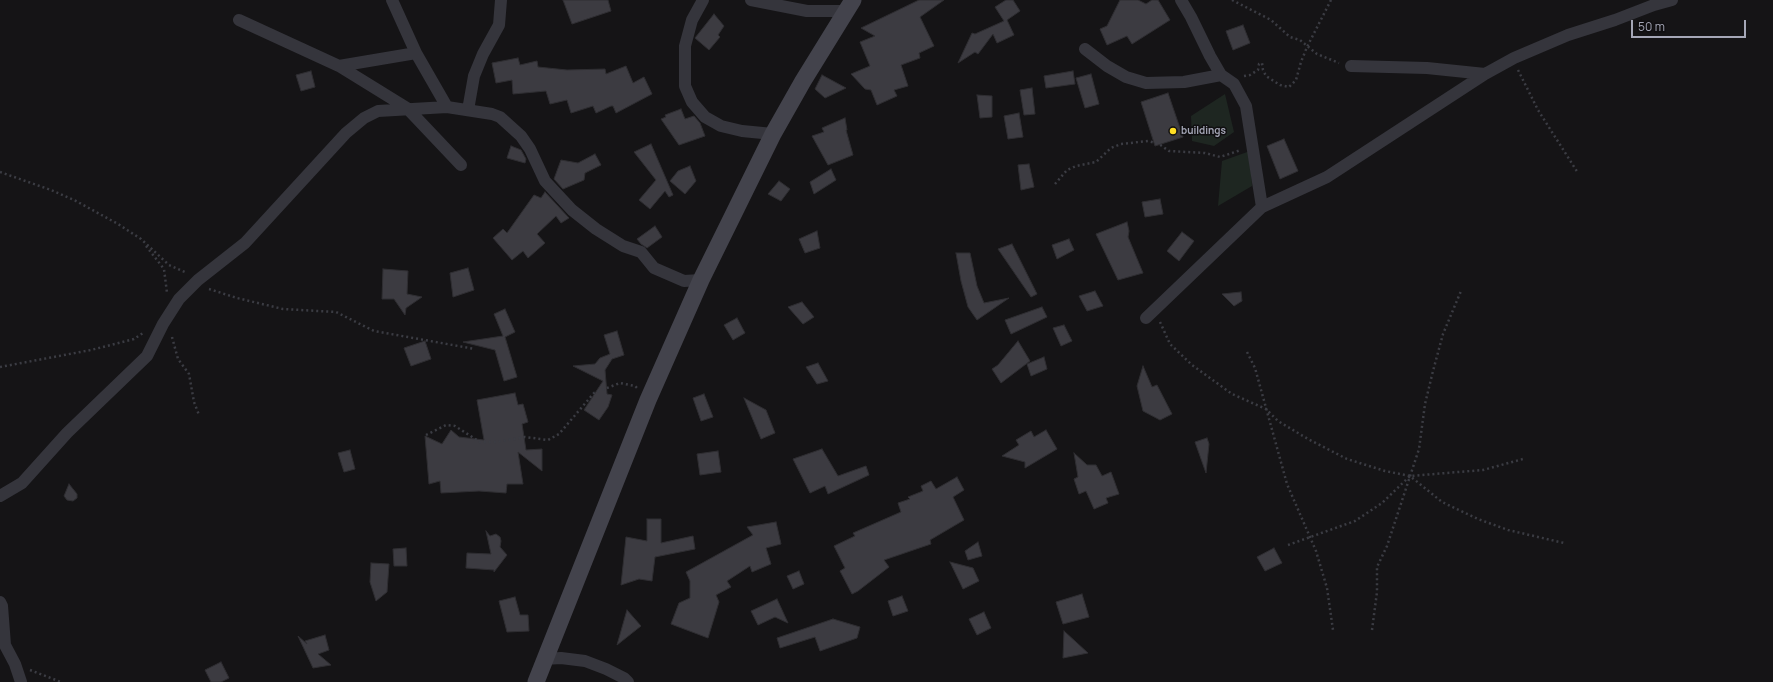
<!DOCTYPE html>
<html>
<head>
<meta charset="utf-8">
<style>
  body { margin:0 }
  #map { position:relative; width:1773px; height:682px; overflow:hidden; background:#151416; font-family:Manrope,sans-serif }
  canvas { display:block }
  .scale { position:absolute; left:1631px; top:20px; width:115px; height:18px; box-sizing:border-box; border:2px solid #a5a7b7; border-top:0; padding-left:5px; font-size:12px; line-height:14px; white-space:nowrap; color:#a5a7b7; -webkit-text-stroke:3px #100f11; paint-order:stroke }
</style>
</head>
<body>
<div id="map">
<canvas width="1773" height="682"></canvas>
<div class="scale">50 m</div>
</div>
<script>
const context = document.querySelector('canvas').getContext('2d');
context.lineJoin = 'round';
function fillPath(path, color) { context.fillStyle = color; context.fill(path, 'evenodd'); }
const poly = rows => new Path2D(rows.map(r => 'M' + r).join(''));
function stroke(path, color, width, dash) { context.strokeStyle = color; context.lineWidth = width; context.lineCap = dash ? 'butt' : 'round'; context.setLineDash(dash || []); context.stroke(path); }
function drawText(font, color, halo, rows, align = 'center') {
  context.font = font + ' Manrope,sans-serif'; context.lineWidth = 3; context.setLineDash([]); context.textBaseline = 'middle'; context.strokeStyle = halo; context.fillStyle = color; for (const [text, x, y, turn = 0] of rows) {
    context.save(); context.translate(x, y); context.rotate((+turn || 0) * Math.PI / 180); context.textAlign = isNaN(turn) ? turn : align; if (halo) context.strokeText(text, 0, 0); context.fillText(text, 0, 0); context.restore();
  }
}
fillPath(poly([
  [1225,94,1234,132,1214,146,1192,141,1191,116],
  [1250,151,1252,186,1218,206,1222,161]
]), '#1e2621');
const building = poly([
  [563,0,608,0,611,11,572,24,563,0],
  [919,0,944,0,920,17,934,46,919,53,920,58,901,65,908,86,894,90,897,96,877,105,871,90,865,89,851,74,870,66,860,42,875,36,861,28,919,0],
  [1006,0,1013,0,1020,11,1007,20,1014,35,997,43,993,34,978,54,975,52,958,63,972,33,975,34,1004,21,995,7,1006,0],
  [1120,0,1138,0,1146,4,1152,0,1158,0,1170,20,1132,44,1127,36,1107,45,1100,29,1107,26,1120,0],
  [714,14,724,26,718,35,720,37,709,50,695,38,714,14],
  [1243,25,1250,43,1233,50,1226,31,1243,25],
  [518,58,520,65,537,61,538,67,567,70,605,69,606,74,626,66,633,83,644,77,652,94,616,113,613,106,611,106,596,113,593,106,571,113,567,100,550,104,546,91,513,94,512,80,496,83,492,63,518,58],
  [311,71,315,87,301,91,296,75,311,71],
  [1073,71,1075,84,1046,88,1044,76,1073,71],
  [1091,74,1099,104,1085,108,1076,78,1091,74],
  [822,75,846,88,825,98,815,89,822,75],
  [1032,88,1035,114,1024,115,1020,90,1032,88],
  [1168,93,1183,137,1155,146,1141,102,1168,93],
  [977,95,992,96,992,117,980,118,977,95],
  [681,109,685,119,694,116,700,123,705,136,679,145,661,119,666,117,665,115,681,109],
  [1019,113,1023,137,1008,139,1004,116,1019,113],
  [845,118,847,130,846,130,853,155,828,165,812,136,824,132,822,128,845,118],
  [1284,139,1298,171,1280,179,1267,146,1284,139],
  [651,144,673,195,669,197,665,191,650,209,639,200,656,180,634,152,651,144],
  [511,146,521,150,526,159,525,163,507,158,511,146],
  [595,154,601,165,585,173,584,180,563,189,554,179,561,160,578,163,595,154],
  [1029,164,1034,187,1021,190,1018,165,1029,164],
  [690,166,696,181,685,194,670,181,678,171,690,166],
  [831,169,836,180,814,194,810,182,831,169],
  [779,181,790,189,781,201,768,194,779,181],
  [545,192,569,218,561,223,556,216,537,234,545,243,528,258,523,251,512,260,493,238,503,229,507,233,534,195,541,198,545,192],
  [1160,199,1163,214,1145,217,1142,202,1160,199],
  [1127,222,1129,231,1128,237,1143,273,1118,280,1096,234,1127,222],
  [655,226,662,237,647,248,641,244,637,239,655,226],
  [817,231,820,248,805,253,799,239,817,231],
  [1182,232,1194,241,1179,261,1167,251,1182,232],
  [1069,239,1074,250,1057,259,1052,245,1069,239],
  [1012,244,1037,294,1031,297,998,249,1012,244],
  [956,253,970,253,977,286,984,303,1009,298,977,320,968,307,961,281,956,253],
  [468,268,474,290,453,297,450,273,468,268],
  [383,269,408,271,407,294,422,297,406,308,405,315,394,299,382,299,383,269],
  [1095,291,1103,306,1087,311,1079,296,1095,291],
  [1241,292,1242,301,1234,306,1222,294,1241,292],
  [802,302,814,317,803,324,788,307,802,302],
  [1042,307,1047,317,1011,334,1005,320,1042,307],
  [505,309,515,332,505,337,517,377,504,381,495,350,463,342,503,336,494,314,505,309],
  [737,318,745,333,733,340,724,325,737,318],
  [1064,325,1072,341,1061,346,1053,328,1064,325],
  [617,331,624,355,612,359,605,370,607,394,612,395,608,407,599,420,584,410,603,381,573,366,595,364,600,358,610,354,604,335,617,331],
  [425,341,431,359,411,366,404,348,425,341],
  [1018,341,1030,361,1001,383,992,369,998,365,1018,341],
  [1044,357,1047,369,1031,376,1027,364,1044,357],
  [818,363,828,381,817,384,806,367,818,363],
  [1143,366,1152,387,1157,385,1172,414,1160,420,1143,411,1137,386,1143,366],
  [515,393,518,405,523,404,528,422,522,424,526,450,542,449,542,471,518,452,523,484,507,484,506,493,479,491,441,493,440,481,429,484,425,436,442,444,451,430,459,437,484,440,477,400,515,393],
  [704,394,713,417,701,421,693,398,704,394],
  [744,398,766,410,775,433,761,439,744,398],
  [1046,430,1057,449,1025,468,1025,462,1002,456,1019,445,1016,440,1031,431,1034,437,1046,430],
  [1207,438,1209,444,1206,473,1195,442,1207,438],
  [822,449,838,476,866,466,869,475,828,494,825,486,810,493,793,459,822,449],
  [350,450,355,469,344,472,338,453,350,450],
  [718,451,721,472,700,475,697,454,718,451],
  [1074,453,1087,465,1096,465,1102,476,1111,472,1119,494,1106,498,1108,503,1094,509,1086,491,1079,494,1074,479,1078,477,1074,453],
  [957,477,964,490,953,497,964,520,930,540,931,544,884,560,889,567,858,591,852,594,840,571,845,568,834,546,855,536,853,533,901,512,898,503,910,499,908,497,923,491,921,486,931,481,936,489,957,477],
  [69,484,77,494,77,498,73,501,67,500,64,496,69,484],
  [647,519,661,519,661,543,693,536,695,549,655,557,652,581,639,579,621,585,626,537,647,541,647,519],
  [776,522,781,544,766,548,771,564,752,572,750,566,727,581,731,587,716,595,719,602,708,638,671,624,679,603,690,598,690,581,686,572,753,535,747,527,776,522],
  [486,531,490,536,496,534,500,537,501,541,500,547,507,555,494,572,494,570,466,568,467,553,491,554,486,531],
  [978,542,982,556,968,560,965,551,978,542],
  [406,548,407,566,394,566,393,549,406,548],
  [1274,548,1282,563,1265,571,1257,557,1274,548],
  [950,562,973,568,979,581,963,589,950,562],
  [371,563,389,564,387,592,376,601,370,582,371,563],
  [799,571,804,584,793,589,787,576,799,571],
  [1082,594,1089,617,1063,624,1056,602,1082,594],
  [902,596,908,611,893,616,888,601,902,596],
  [515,597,520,615,528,615,529,631,507,632,499,601,515,597],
  [777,599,788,623,775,617,758,625,751,611,777,599],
  [627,610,641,626,617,645,627,610],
  [984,612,991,628,977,635,969,619,984,612],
  [833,619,860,627,857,638,820,651,815,637,780,648,777,638,833,619],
  [1064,631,1088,653,1063,658,1064,631],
  [325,635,329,650,318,654,331,665,313,668,298,636,307,644,305,641,325,635],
  [221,662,229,678,221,682,211,682,205,670,221,662]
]);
fillPath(building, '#3c3b41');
stroke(building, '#2f2e32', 1);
stroke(poly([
  [1232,0,1271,20,1290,37,1300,40,1317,54,1339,63],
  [1518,70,1538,110,1578,173],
  [1244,76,1250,75,1258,70,1259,64,1262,63,1263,70,1266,76,1280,85,1289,87,1296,80,1301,62,1307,47,1331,0],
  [0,172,51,190,76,201,118,224,141,239,169,265,187,273],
  [1055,184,1067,170,1076,166,1096,162,1111,148,1121,144,1148,141,1159,144,1169,151,1205,153,1220,157,1241,150],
  [146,246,164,269,167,293],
  [209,289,237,298,283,309,336,312,374,331,475,349],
  [1160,322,1170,344,1192,365,1232,394,1266,409,1278,421,1308,439,1347,459,1385,471,1410,476,1442,502,1478,519,1508,530,1564,543],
  [172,337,178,359,189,374,194,402,199,415],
  [1247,352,1255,368,1287,484,1316,551,1327,588,1333,630],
  [0,367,91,350,134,339,143,333],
  [426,435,446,425,455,426,480,442,497,442,525,437,548,440,559,434,594,393,620,383,635,386,637,388],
  [1288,545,1355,521,1382,503,1410,476,1483,470,1523,459],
  [1372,630,1377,592,1377,567,1387,546,1419,449,1425,404,1433,371,1443,334,1461,291],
  [30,670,61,682]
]), '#3b3c43', 2.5, [2, 3]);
stroke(poly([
  [392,0,416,53,447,107],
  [703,0,692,20,685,46,685,86,692,102,705,117,721,126,742,131,773,134],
  [751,0,807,11,845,11],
  [1181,0,1191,17,1210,56,1221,75,1234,84,1246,106,1262,207],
  [239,20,339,66,407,108,461,165],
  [1085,49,1107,66,1126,77,1146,83,1184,82,1221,75],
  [339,66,416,53],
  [1351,66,1427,68,1485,74,1514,58,1568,35,1615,20,1654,5,1672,0],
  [468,110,474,76,483,54,499,25,501,0],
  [1146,318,1262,207,1327,177,1485,74],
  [0,496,22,483,67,433,147,356,163,324,179,299,198,280,245,243,346,133,364,118,378,111,447,107,492,114,500,117,521,136,530,149,545,181,572,210,596,229,623,246,641,252,654,268,684,281,701,280],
  [0,602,2,606,5,645,15,664,21,682],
  [544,659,561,658,585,661,606,669,624,678,628,682]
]), '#35353c', 12);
stroke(poly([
  [536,682,648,400,701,280,773,134,803,81,853,0]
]), '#43434c', 17);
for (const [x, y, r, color] of [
  [1173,131,4,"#ffdf24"]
]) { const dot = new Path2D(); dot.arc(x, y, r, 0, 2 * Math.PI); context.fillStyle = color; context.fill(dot); stroke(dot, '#100f11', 1.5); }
drawText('bold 10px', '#a5a7b7', '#100f11', [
  ["buildings",1181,131]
], 'left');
</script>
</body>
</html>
